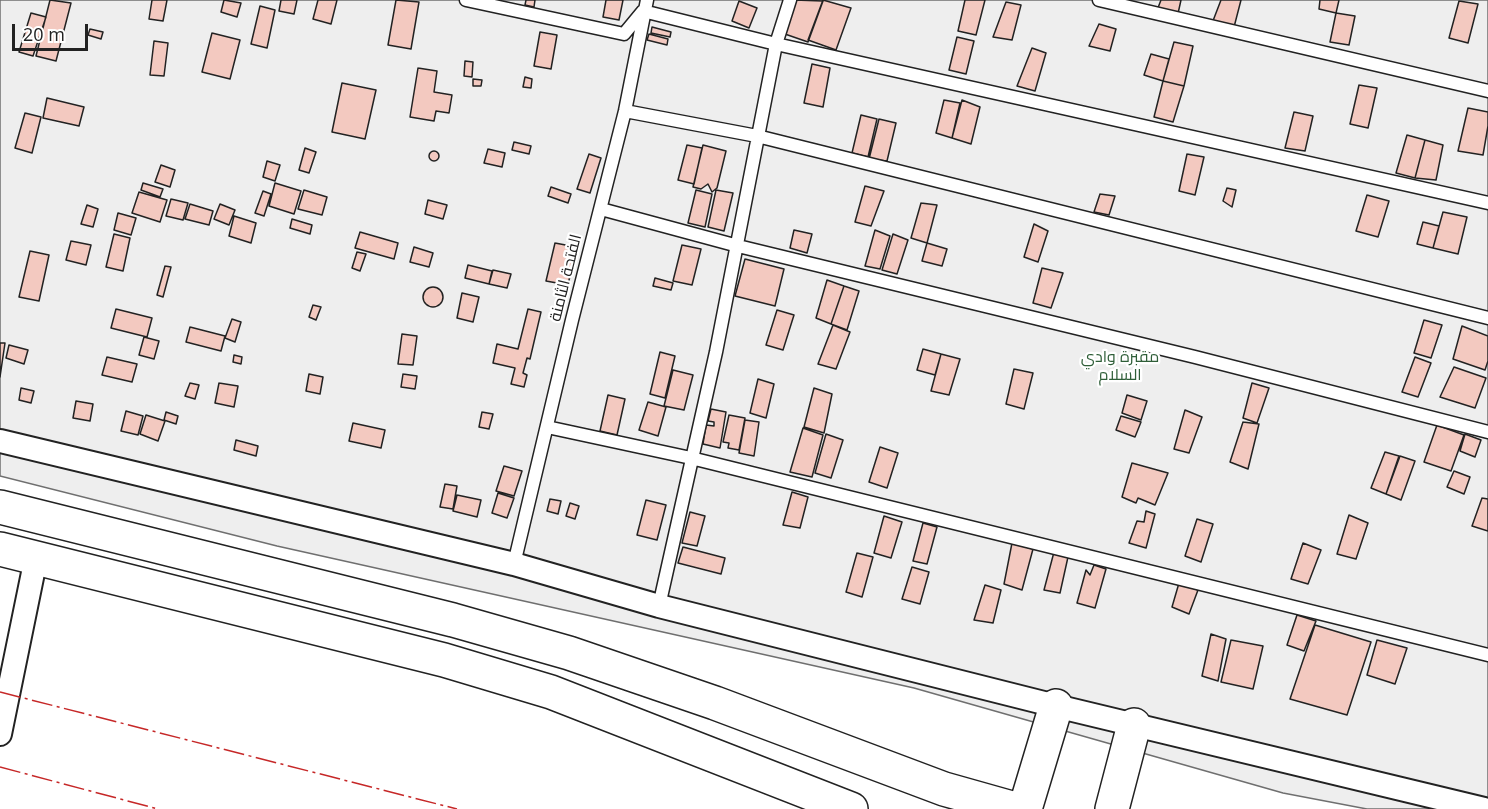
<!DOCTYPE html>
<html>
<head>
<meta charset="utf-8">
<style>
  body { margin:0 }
  #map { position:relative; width:1488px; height:809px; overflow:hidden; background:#fff; font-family:"Open Sans",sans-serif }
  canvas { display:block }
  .scale { position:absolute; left:12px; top:24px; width:76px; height:27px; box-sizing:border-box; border:3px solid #222; border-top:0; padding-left:8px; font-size:18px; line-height:21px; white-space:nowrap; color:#222; -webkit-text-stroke:4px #fff; paint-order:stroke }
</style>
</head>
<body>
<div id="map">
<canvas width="1488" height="809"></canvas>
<div class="scale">20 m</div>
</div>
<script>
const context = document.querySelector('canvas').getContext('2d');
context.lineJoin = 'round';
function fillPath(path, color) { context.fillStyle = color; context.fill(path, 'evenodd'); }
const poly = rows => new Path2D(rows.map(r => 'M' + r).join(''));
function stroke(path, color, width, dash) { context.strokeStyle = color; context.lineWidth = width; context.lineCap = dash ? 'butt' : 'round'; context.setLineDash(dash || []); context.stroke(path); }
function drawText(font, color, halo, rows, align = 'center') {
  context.font = font + ' "Open Sans",Cairo,sans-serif'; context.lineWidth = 4.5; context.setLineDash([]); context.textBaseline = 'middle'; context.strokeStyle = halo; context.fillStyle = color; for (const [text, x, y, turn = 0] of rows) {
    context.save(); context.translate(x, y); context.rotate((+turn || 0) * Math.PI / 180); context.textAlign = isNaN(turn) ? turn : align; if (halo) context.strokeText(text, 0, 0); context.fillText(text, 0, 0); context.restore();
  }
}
const green = poly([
  [0,0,1488,0,1488,809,1367,809,1283,793,914,688,277,546,0,476,0,0]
]);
fillPath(green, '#eee');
stroke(green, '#6f6f6f', 1.5);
const building = poly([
  [50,0,71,3,56,61,36,56,50,0],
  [152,0,167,0,163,21,149,19,152,0],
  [224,0,241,3,237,17,221,12,224,0],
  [281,0,297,0,294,14,279,11,281,0],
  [318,0,337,0,331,24,313,19,318,0],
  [396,0,419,2,411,49,388,45,396,0],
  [526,0,535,0,534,7,525,5,526,0],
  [606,0,623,0,619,20,603,17,606,0],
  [794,0,823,1,808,42,782,33,794,0],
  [823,0,851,8,836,50,808,40,823,0],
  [965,0,985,0,976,35,958,31,965,0],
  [1161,0,1181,0,1177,18,1156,13,1161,0],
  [1221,0,1241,0,1233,31,1211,26,1221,0],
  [1320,0,1339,0,1336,13,1319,9,1320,0],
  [739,1,757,8,749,28,732,21,739,1],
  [1459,1,1478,4,1468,43,1449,38,1459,1],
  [1006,2,1021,5,1012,40,993,37,1006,2],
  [260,6,275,10,267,48,251,44,260,6],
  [31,13,46,17,33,56,19,52,31,13],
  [1336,13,1355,16,1349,45,1330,42,1336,13],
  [1099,24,1116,29,1110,51,1089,46,1099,24],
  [652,27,671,32,670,37,651,33,652,27],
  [90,29,103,32,101,39,88,35,90,29],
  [540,32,557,35,551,69,534,66,540,32],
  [212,33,240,40,230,79,202,72,212,33],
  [649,34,668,39,667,45,647,40,649,34],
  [957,37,974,41,966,74,949,70,957,37],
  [154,41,168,43,164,76,150,75,154,41],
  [1174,42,1193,46,1184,86,1163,81,1174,42],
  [1032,48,1046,53,1035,91,1017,86,1032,48],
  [1151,54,1169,59,1163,81,1144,75,1151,54],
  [465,61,473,62,472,77,464,76,465,61],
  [812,64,830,68,823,107,804,103,812,64],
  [418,68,437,71,434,92,452,95,449,113,436,111,434,121,410,117,418,68],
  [525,77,532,79,531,88,523,87,525,77],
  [473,79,482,80,481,86,473,86,473,79],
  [1163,81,1184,86,1173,122,1154,117,1163,81],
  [342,83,376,90,365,139,332,132,342,83],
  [1359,85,1377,88,1368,128,1350,124,1359,85],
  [47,98,84,107,79,126,43,118,47,98],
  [944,100,960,103,952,138,936,133,944,100],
  [962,100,980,107,971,144,952,138,962,100],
  [1468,108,1488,112,1488,126,1483,155,1458,151,1468,108],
  [1294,112,1313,116,1305,151,1285,148,1294,112],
  [25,113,41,117,32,153,15,148,25,113],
  [861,115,877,119,868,157,852,153,861,115],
  [879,119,896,123,887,161,869,159,879,119],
  [1407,135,1425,140,1415,178,1396,173,1407,135],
  [1425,140,1443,145,1436,180,1415,178,1425,140],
  [514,142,531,146,529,154,512,150,514,142],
  [687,145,702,148,694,184,678,180,687,145],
  [703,145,726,151,717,188,712,192,708,184,701,189,693,187,703,145],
  [305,148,316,152,309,173,299,170,305,148],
  [488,149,505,153,502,167,484,163,488,149],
  '429 156a5 5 0 1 1 10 0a5 5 0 1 1-10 0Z',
  [589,154,601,158,590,193,577,189,589,154],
  [1187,154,1204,157,1195,195,1179,191,1187,154],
  [267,161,280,165,275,181,263,177,267,161],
  [161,165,175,170,170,187,155,182,161,165],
  [143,183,163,189,160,197,141,190,143,183],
  [275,183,301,191,294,214,269,206,275,183],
  [865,186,884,191,871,226,855,222,865,186],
  [551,187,571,194,568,203,548,196,551,187],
  [1227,188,1236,190,1232,207,1223,201,1227,188],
  [304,190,327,197,322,215,298,209,304,190],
  [696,190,712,194,705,227,688,223,696,190],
  [716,190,733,193,724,231,708,227,716,190],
  [263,191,271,194,264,216,255,213,263,191],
  [139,192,167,200,160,222,132,213,139,192],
  [1100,194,1115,196,1109,215,1094,212,1100,194],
  [1367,195,1389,201,1378,237,1356,231,1367,195],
  [171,199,188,203,183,220,166,216,171,199],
  [428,200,447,205,443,219,425,214,428,200],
  [921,203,937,205,927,243,911,238,921,203],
  [190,204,213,211,209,225,185,219,190,204],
  [220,204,235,210,229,225,214,219,220,204],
  [87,205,98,209,93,227,81,224,87,205],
  [1443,212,1467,217,1458,254,1433,248,1443,212],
  [118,213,136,218,131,235,114,230,118,213],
  [234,216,256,223,251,243,229,236,234,216],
  [292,219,312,225,310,234,290,228,292,219],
  [1423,222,1439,226,1433,248,1417,244,1423,222],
  [1034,224,1048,231,1038,262,1024,257,1034,224],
  [794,230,812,234,807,253,790,248,794,230],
  [875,230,890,236,880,269,865,266,875,230],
  [360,232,398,243,394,259,355,248,360,232],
  [114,234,130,238,123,271,106,267,114,234],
  [893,234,908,240,897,274,882,270,893,234],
  [71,241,91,245,86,265,66,260,71,241],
  [555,243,576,247,568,285,546,281,555,243],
  [927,243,947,249,942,266,922,261,927,243],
  [682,245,701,249,692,285,673,281,682,245],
  [414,247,433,253,429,267,410,262,414,247],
  [30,251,49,255,39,301,19,297,30,251],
  [357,252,366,254,360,271,352,268,357,252],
  [745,259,784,269,775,306,735,296,745,259],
  [468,265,492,271,489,284,465,278,468,265],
  [165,266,171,267,163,297,157,295,165,266],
  [1042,268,1063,273,1051,308,1033,303,1042,268],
  [493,270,511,274,507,288,489,284,493,270],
  [655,278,673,283,671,290,653,286,655,278],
  [827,280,844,286,831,324,816,318,827,280],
  [844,286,859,291,847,330,831,324,844,286],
  '423 297a10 10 0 1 1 20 0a10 10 0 1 1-20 0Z',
  [462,293,479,297,473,322,457,318,462,293],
  [313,305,321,307,316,320,309,317,313,305],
  [116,309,152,318,147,337,111,328,116,309],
  [528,309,541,312,530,359,527,358,523,373,527,375,524,387,511,384,515,368,493,363,497,344,518,349,528,309],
  [777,310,794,315,783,350,766,345,777,310],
  [232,319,241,322,235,342,225,338,232,319],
  [1424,320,1442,325,1431,358,1414,353,1424,320],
  [833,325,850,332,836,369,818,364,833,325],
  [1462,326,1488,336,1488,361,1485,370,1453,359,1462,326],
  [190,327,225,336,221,351,186,342,190,327],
  [402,334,417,336,413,365,398,364,402,334],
  [144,337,159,341,154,359,139,355,144,337],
  [0,343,5,343,0,377,0,343],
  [9,345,28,350,24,364,6,358,9,345],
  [923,349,941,354,935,375,917,370,923,349],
  [660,352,675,356,665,398,650,394,660,352],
  [941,354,960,359,949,395,931,391,941,354],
  [234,355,242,357,241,364,233,362,234,355],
  [107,357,137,364,132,382,102,375,107,357],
  [1415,357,1431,363,1418,397,1402,392,1415,357],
  [1454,367,1486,378,1475,408,1440,397,1454,367],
  [1014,369,1033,373,1024,409,1006,404,1014,369],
  [673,370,693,375,684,410,664,406,673,370],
  [309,374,323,377,320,394,306,391,309,374],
  [403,374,417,376,415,389,401,387,403,374],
  [758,379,774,384,766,418,750,413,758,379],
  [190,383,199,385,195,399,185,396,190,383],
  [219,383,238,386,234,407,215,403,219,383],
  [1252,383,1269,388,1257,423,1243,418,1252,383],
  [21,388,34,391,31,403,19,400,21,388],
  [814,388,832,394,824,433,804,427,814,388],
  [608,395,625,399,617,435,600,431,608,395],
  [1127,395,1147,401,1141,420,1122,413,1127,395],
  [76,401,93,404,90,421,73,418,76,401],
  [648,402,666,407,658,436,639,430,648,402],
  [711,409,726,412,720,448,703,444,706,425,714,426,714,422,708,421,711,409],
  [1185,410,1202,417,1189,453,1174,449,1185,410],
  [126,411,143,416,138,435,121,431,126,411],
  [166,412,178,416,176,424,164,420,166,412],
  [482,412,493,414,489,429,479,427,482,412],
  [146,415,165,421,158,441,140,434,146,415],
  [729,415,745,418,739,450,728,448,729,443,723,442,729,415],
  [1121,416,1141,422,1135,437,1116,430,1121,416],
  [745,420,759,422,754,456,739,453,745,420],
  [1243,422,1259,424,1248,469,1230,462,1243,422],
  [353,423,385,430,381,448,349,441,353,423],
  [1437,425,1464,435,1451,471,1424,462,1437,425],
  [803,428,823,435,812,477,790,472,803,428],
  [826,434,843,440,831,478,815,473,826,434],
  [1465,434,1481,440,1475,457,1460,451,1465,434],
  [236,440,258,446,256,456,234,450,236,440],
  [880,447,898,453,887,488,869,482,880,447],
  [1385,452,1399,456,1386,494,1371,488,1385,452],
  [1400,456,1415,461,1401,500,1386,494,1400,456],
  [1132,463,1168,473,1155,505,1138,498,1136,503,1122,497,1132,463],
  [504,466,522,471,514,496,496,491,504,466],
  [1454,471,1470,477,1464,494,1447,487,1454,471],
  [445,484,457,486,453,509,440,507,445,484],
  [792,492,808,497,800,528,783,525,792,492],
  [498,493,514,498,507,518,492,513,498,493],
  [457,495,481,500,477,517,453,511,457,495],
  [1482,498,1488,499,1488,531,1472,526,1482,498],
  [550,499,561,501,558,514,547,511,550,499],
  [646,500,666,505,657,540,637,535,646,500],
  [570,503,579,506,575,519,566,516,570,503],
  [1146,511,1155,514,1146,548,1129,543,1137,521,1144,522,1146,511],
  [690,512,705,516,697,546,682,543,690,512],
  [1349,515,1368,523,1356,559,1337,554,1349,515],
  [884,516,902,522,891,558,874,553,884,516],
  [1197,519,1213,524,1201,562,1185,556,1197,519],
  [923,523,937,527,927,564,913,561,923,523],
  [1012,543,1033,549,1022,590,1004,584,1012,543],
  [1303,543,1321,550,1308,584,1291,579,1303,543],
  [683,547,725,558,721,574,678,563,683,547],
  [1054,552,1068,557,1060,593,1044,590,1054,552],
  [857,553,873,557,862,597,846,592,857,553],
  [1094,565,1106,569,1095,608,1077,603,1086,570,1090,575,1094,565],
  [912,567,929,572,920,604,902,599,912,567],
  [1179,583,1198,590,1189,614,1172,607,1179,583],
  [985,585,1001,590,993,623,974,620,985,585],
  [1297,615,1316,621,1304,651,1287,645,1297,615],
  [1315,625,1371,642,1347,715,1290,699,1315,625],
  [1211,634,1226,639,1218,681,1202,676,1211,634],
  [1231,640,1263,646,1253,689,1221,682,1231,640],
  [1377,640,1407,648,1395,684,1367,675,1377,640]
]);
fillPath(building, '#f3c9c0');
stroke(building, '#222', 1.5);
const lane = poly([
  [466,0,624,34,643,11,776,44,1488,203],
  [1099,0,1488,91],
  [625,111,757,136,1488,318],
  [601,209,738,246,1195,357,1488,432],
  [547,427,691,458,1488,655],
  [514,564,572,320,625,111,647,0],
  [659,606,716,352,776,44,790,0]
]);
const street = poly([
  [0,441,514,564,659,606,1056,706,1484,809],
  [0,734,36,558]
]);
const secondary = poly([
  [0,507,453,620,569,653,715,703,944,789,1015,809],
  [0,549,444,660,551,692,851,809],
  [1025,809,1056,706],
  [1112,809,1134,725]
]);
stroke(lane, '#222', 15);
stroke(street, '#222', 26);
stroke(secondary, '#222', 36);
stroke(lane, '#fff', 12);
stroke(street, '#fff', 22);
stroke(secondary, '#fff', 33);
stroke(poly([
  [0,692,457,809],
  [0,767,158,809]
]), '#c62828', 1.5, [21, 4.5, 3, 4.5]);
drawText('16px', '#222', '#fff', [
  ["الفتحة الثامنة",566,278,-76]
]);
drawText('16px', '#2f5e38', '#fff', [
  ["مقبرة وادي",1120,357],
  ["السلام",1120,375]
]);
</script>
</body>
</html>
